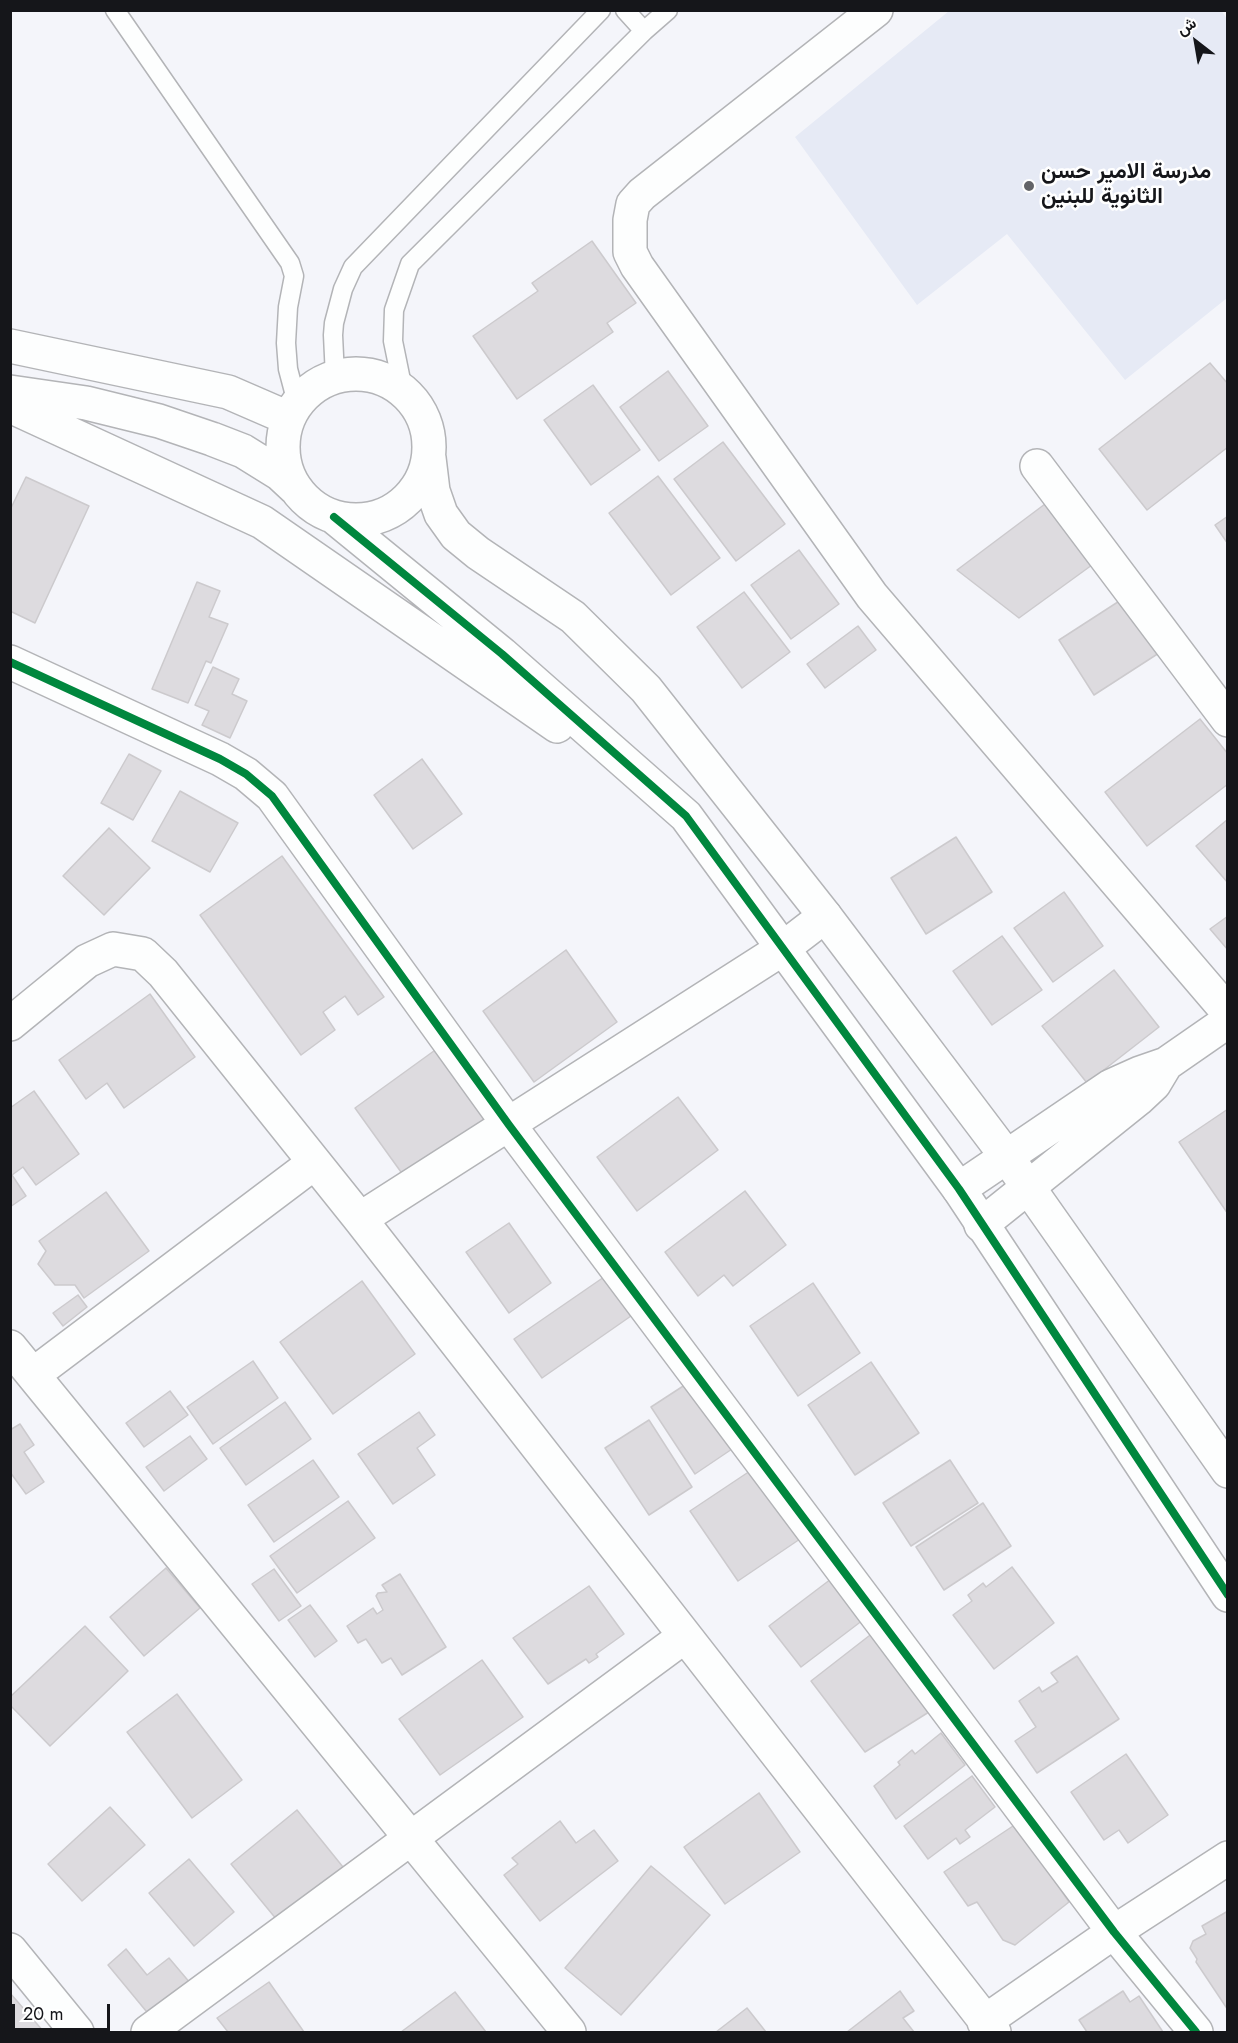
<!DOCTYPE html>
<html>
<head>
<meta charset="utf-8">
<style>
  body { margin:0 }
  #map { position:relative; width:1238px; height:2043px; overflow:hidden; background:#f4f5fa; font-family:Jost,Vazirmatn,sans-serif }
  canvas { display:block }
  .frame { position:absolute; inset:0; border:12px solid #15161a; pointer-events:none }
  .north { position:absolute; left:1166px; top:12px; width:60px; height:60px; -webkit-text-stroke:4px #fff; paint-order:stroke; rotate:329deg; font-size:16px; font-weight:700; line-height:24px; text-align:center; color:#15161a }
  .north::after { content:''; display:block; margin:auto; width:21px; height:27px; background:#15161a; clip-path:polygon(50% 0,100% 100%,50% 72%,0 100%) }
  .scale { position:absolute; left:12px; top:2004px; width:98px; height:27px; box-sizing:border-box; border:3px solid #15161a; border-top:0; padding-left:8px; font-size:18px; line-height:21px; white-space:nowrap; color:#15161a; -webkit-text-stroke:4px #fff; paint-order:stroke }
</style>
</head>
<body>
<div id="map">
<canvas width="1238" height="2043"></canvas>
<div class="frame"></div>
<div class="north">ش</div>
<div class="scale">20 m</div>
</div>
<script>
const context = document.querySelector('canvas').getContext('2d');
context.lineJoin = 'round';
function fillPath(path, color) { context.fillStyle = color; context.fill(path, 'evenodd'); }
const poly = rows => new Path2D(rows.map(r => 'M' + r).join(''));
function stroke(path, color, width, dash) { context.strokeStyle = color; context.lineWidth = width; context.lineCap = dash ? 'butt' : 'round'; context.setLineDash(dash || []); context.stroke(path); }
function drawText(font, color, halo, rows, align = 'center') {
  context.font = font + ' Jost,Vazirmatn,sans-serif'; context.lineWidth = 5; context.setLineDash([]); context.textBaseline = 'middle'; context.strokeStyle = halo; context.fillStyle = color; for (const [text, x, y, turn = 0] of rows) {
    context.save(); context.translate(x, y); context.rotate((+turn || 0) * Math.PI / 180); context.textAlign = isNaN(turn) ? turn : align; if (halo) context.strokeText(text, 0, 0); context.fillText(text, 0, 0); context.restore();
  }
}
fillPath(poly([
  [949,11,1221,10,1227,19,1227,298,1125,380,1007,234,917,305,795,137]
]), '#e6eaf5');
const building = poly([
  [592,241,636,303,607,323,613,332,517,399,473,336,538,291,532,283,592,241],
  [1210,363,1228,384,1228,447,1147,510,1099,449,1210,363],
  [668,371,708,426,659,461,620,407,668,371],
  [593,385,640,450,591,485,544,420,593,385],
  [723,442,785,524,736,561,674,479,723,442],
  [658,476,720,558,671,595,609,513,658,476],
  [26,477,89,506,35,623,10,611,10,510,26,477],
  [1045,504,1092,565,1019,618,957,570,1045,504],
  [1228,516,1228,544,1215,525,1228,516],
  [799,550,839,604,791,639,751,585,799,550],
  [197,582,220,591,209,617,228,624,211,663,206,661,188,703,152,689,197,582],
  [744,592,790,652,742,688,697,627,744,592],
  [1124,598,1159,653,1094,695,1059,640,1124,598],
  [858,626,876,650,825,688,807,664,858,626],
  [213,667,239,679,232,694,247,701,230,738,202,725,209,711,195,705,213,667],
  [1200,719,1228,754,1228,784,1147,846,1105,792,1200,719],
  [129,754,161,771,133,820,101,803,129,754],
  [422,759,462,814,413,849,374,795,422,759],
  [180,791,238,823,210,872,152,841,180,791],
  [1228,819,1228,883,1196,846,1228,819],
  [109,828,150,868,104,915,63,876,109,828],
  [956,837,992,892,926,934,891,878,956,837],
  [282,856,384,997,358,1015,345,996,323,1012,335,1030,301,1055,200,915,282,856],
  [1064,892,1103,946,1053,982,1014,928,1064,892],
  [1228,916,1228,950,1210,929,1228,916],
  [1002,936,1042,990,992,1025,953,971,1002,936],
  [566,950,617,1022,534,1082,483,1011,566,950],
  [1114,970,1159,1027,1087,1083,1042,1026,1114,970],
  [150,994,195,1057,124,1108,107,1083,86,1099,59,1060,150,994],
  [438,1048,490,1119,406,1179,355,1108,438,1048],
  [34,1091,79,1154,36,1185,23,1167,12,1175,26,1196,10,1207,10,1108,34,1091],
  [678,1097,718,1150,637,1211,597,1157,678,1097],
  [1228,1109,1228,1214,1179,1142,1228,1109],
  [745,1191,786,1245,733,1286,724,1275,698,1296,665,1252,745,1191],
  [106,1192,149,1251,84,1298,75,1285,55,1285,38,1264,46,1251,39,1241,106,1192],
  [509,1223,551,1283,509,1313,466,1252,509,1223],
  [604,1277,631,1316,542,1378,514,1339,604,1277],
  [362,1281,415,1354,333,1414,280,1342,362,1281],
  [813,1283,860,1353,798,1396,750,1326,813,1283],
  [78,1295,87,1307,63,1326,53,1313,78,1295],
  [253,1361,278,1398,213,1444,187,1407,253,1361],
  [871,1362,919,1433,855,1475,808,1405,871,1362],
  [694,1379,738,1445,695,1474,651,1407,694,1379],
  [170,1391,188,1415,144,1447,126,1423,170,1391],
  [285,1402,311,1439,246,1485,220,1448,285,1402],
  [419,1412,435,1435,417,1448,435,1475,393,1504,358,1454,419,1412],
  [649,1420,692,1487,649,1515,605,1448,649,1420],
  [20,1424,34,1445,24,1452,44,1482,26,1494,10,1472,10,1430,20,1424],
  [190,1436,207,1459,164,1491,146,1467,190,1436],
  [313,1460,339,1497,274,1542,248,1505,313,1460],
  [950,1460,978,1503,911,1546,883,1503,950,1460],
  [753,1469,800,1539,738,1581,690,1511,753,1469],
  [348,1501,375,1538,297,1593,270,1556,348,1501],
  [983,1503,1011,1546,944,1590,916,1547,983,1503],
  [1012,1567,1054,1623,994,1669,953,1615,972,1601,968,1595,983,1583,986,1587,1012,1567],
  [166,1568,200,1608,144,1656,110,1617,166,1568],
  [274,1569,301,1606,279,1621,252,1584,274,1569],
  [400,1574,446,1647,402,1675,391,1658,382,1663,366,1639,358,1643,347,1626,373,1608,377,1614,383,1610,376,1596,378,1593,387,1592,382,1585,400,1574],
  [835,1576,867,1617,801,1667,769,1626,835,1576],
  [589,1586,624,1634,596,1654,598,1657,589,1663,586,1659,548,1684,513,1638,589,1586],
  [310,1605,337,1641,315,1657,288,1620,310,1605],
  [85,1626,128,1671,50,1746,10,1705,10,1697,85,1626],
  [874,1632,929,1712,865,1752,811,1681,874,1632],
  [1077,1656,1119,1719,1037,1773,1015,1741,1036,1727,1019,1701,1039,1687,1042,1692,1058,1682,1051,1673,1077,1656],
  [482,1660,523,1717,440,1775,399,1719,482,1660],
  [177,1694,242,1780,192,1818,127,1732,177,1694],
  [941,1733,965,1765,896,1819,874,1786,900,1765,898,1762,912,1750,915,1754,941,1733],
  [1126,1754,1168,1815,1128,1843,1119,1830,1104,1840,1071,1792,1126,1754],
  [972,1776,995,1807,965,1830,970,1837,960,1844,956,1838,928,1859,904,1826,972,1776],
  [759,1793,800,1852,725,1904,684,1847,759,1793],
  [110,1807,145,1845,82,1901,48,1864,110,1807],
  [297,1810,343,1867,277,1920,231,1864,297,1810],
  [560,1821,576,1843,594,1830,618,1861,540,1921,504,1875,518,1864,512,1858,560,1821],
  [1016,1824,1069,1902,1015,1945,1003,1940,977,1902,968,1906,944,1872,1016,1824],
  [189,1859,234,1912,194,1946,149,1893,189,1859],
  [651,1866,710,1915,621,2015,565,1968,651,1866],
  [1228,1911,1228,2010,1196,1962,1197,1959,1190,1948,1193,1941,1206,1934,1202,1926,1228,1911],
  [126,1949,147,1975,169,1958,191,1984,151,2017,108,1965,126,1949],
  [269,1982,304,2032,228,2032,217,2018,269,1982],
  [900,1991,914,2011,903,2018,914,2032,847,2032,900,1991],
  [1123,1991,1130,2002,1139,1996,1163,2032,1087,2032,1079,2020,1123,1991],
  [455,1992,486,2032,401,2032,455,1992],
  [10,1993,44,2032,10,2032,10,1993],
  [747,2008,766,2032,716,2032,747,2008]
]);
fillPath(building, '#dddbdf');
stroke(building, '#cccacd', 1.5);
const lane = poly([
  [115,10,290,263,294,276,288,307,286,343,288,369,297,403],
  [625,10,644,31],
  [335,377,333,335,334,323,343,289,353,267,601,10],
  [403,390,393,341,394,310,410,264,644,31,668,10]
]);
const street = poly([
  [876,10,642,194,633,204,630,220,630,252,637,266,872,596,1228,1012],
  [1037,466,1228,720],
  [10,662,220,759,246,774,272,796,509,1125,1114,1932,1196,2032],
  [10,1024,87,961,113,949,143,954,163,973,360,1219,994,2032],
  [959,1189,1111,1086,1140,1073,1166,1064,1228,1021],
  [360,1219,782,949,825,916],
  [981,1225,1138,1099,1154,1084,1166,1064],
  [10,1347,569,2032],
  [34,1374,314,1163],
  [10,1950,77,2032],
  [984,2022,1114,1932,1228,1858],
  [148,2032,685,1636]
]);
const secondary = poly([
  [10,346,228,392,288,418],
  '283 447a73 73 0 1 1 146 0a73 73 0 1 1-146 0Z',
  [10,392,86,403,159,421,212,439,243,451,280,474,295,488],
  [10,406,262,522,557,726],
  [429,458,433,491,441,514,456,535,478,553,573,617,646,689,825,916,1007,1157,1228,1471],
  [334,517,502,654,686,816,959,1189,1228,1595]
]);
stroke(lane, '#b3b4b7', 21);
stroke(street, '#b3b4b7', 36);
stroke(secondary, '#b3b4b7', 36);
stroke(lane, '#fdfefe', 18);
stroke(street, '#fdfefe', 33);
stroke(secondary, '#fdfefe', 33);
stroke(poly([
  [334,517,502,654,686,816,959,1189,1228,1595],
  [10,662,220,759,246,774,272,796,509,1125,1114,1932,1196,2032]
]), '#00873e', 8);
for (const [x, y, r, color] of [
  [1029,186,6,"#636468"]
]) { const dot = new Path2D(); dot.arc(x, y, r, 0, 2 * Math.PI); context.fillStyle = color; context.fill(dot); stroke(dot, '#fff', 2); }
drawText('bold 22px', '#15161a', '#fff', [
  ["مدرسة الامير حسن",1041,173],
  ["الثانوية للبنين",1041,198]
], 'left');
</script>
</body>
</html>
